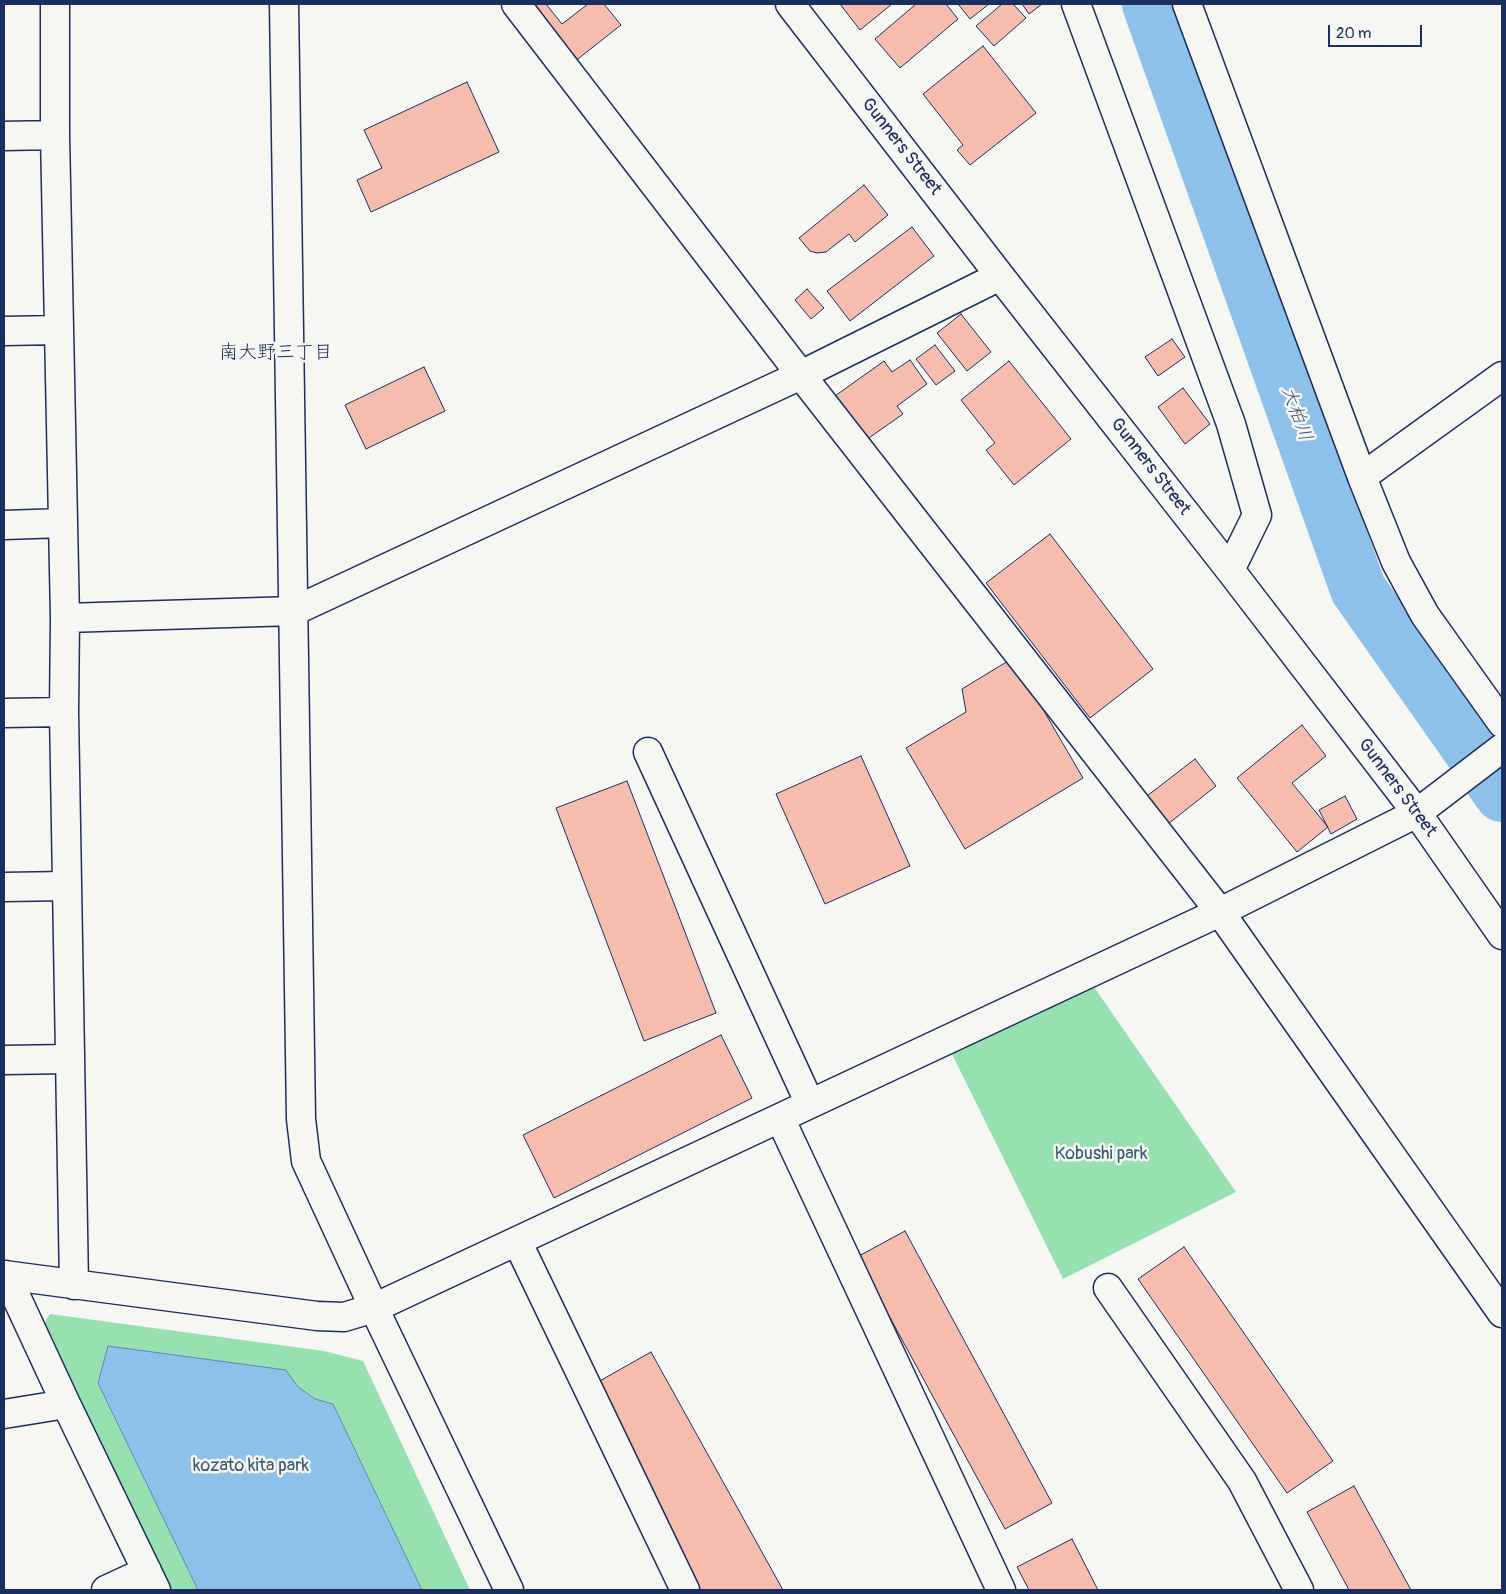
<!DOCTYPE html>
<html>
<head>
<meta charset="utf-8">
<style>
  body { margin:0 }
  #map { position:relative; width:1506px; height:1594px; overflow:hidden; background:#f6f6f2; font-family:Pangolin,sans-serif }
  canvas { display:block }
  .frame { position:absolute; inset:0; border:5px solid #1b2f5e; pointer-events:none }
  .scale { position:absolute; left:1328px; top:25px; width:94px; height:22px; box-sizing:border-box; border:2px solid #1b2f5e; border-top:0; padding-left:6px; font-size:15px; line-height:18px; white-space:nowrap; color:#1b2f5e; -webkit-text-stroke:4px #f6f6f2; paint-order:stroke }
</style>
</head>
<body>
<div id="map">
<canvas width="1506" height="1594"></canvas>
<div class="frame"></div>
<div class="scale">20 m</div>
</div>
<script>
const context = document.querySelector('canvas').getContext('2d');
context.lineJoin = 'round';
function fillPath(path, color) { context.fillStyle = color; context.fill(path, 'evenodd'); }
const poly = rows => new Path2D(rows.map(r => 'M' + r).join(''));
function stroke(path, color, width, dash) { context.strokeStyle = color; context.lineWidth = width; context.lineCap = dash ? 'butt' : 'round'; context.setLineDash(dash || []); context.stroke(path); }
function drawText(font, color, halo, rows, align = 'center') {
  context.font = font + ' Pangolin,"Klee One",sans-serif'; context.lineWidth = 5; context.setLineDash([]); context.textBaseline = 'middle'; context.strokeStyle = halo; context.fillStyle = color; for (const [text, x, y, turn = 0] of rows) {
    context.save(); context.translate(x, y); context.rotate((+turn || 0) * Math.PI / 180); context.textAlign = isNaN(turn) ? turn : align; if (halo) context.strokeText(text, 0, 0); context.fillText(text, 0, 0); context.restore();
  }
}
fillPath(poly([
  [1094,987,1236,1192,1063,1279,951,1052],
  [50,1314,324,1351,363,1361,470,1590,171,1590,44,1323]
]), '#97e1b1');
const water = poly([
  [108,1346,286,1370,297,1386,315,1399,333,1404,422,1590,198,1590,98,1383,108,1346]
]);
fillPath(water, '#8dc1ea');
stroke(water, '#5f87b2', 1);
stroke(poly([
  [1150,4,1358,589,1502,794]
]), '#8dc1ea', 56);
const building = poly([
  [527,4,546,4,562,24,588,4,604,4,621,25,574,62,527,4],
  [840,4,892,4,860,30,840,4],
  [916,4,946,4,958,19,900,68,875,39,916,4],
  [958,4,989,4,970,19,958,4],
  [1002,4,1013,4,1026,18,994,46,976,26,1002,4],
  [1022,4,1042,4,1029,14,1022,4],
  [983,46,1036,113,970,165,957,150,963,145,923,94,983,46],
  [467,82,499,152,371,212,357,180,382,168,364,130,467,82],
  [864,185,888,215,855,242,849,234,826,252,817,253,810,251,799,238,864,185],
  [912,227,934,256,850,321,827,291,912,227],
  [807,289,824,308,811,319,795,300,807,289],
  [961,314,991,352,967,371,937,333,961,314],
  [1172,339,1185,357,1158,376,1145,357,1172,339],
  [935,345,955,371,936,385,916,359,935,345],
  [910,360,927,384,897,406,903,414,866,440,835,396,884,361,892,372,910,360],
  [1009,361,1071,439,1014,485,986,450,995,443,961,400,1009,361],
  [424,367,445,411,366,449,345,405,424,367],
  [1183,388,1210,424,1185,444,1158,407,1183,388],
  [1050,534,1153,669,1090,718,986,583,1050,534],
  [1013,658,1083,778,965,849,906,748,966,712,962,689,1013,658],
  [1302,725,1326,756,1292,783,1328,827,1297,852,1237,778,1302,725],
  [861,756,910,866,825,904,776,794,861,756],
  [1195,759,1216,786,1168,824,1147,796,1195,759],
  [627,781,716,1013,644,1041,556,808,627,781],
  [1345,796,1357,819,1331,834,1319,810,1345,796],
  [721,1035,752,1098,554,1198,523,1135,721,1035],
  [905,1231,1052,1503,1005,1529,857,1257,905,1231],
  [1184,1247,1333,1461,1287,1493,1138,1279,1184,1247],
  [651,1352,783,1590,700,1590,589,1387,651,1352],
  [1354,1486,1411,1590,1349,1590,1307,1512,1354,1486],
  [1072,1539,1098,1590,1029,1590,1017,1567,1072,1539]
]);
fillPath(building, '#f6bdae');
stroke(building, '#1b2f5e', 1);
const minor = poly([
  [55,4,55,135,65,618,64,712,74,1285],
  [284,4,301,1119,306,1161,374,1308,509,1590],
  [516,4,801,375,1220,912,1502,1313],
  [790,4,1000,276,1230,570,1417,813,1502,935],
  [1076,4,1231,424,1257,515,1230,570],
  [1187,4,1362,477,1396,562,1425,615,1502,723],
  [4,136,55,135],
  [4,331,58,330],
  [1362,477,1502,376],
  [4,525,63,523],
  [65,618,294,611,801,375,1000,276],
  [4,713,64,712],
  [648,752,810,1104],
  [4,887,67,886],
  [4,1060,70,1059],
  [780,1118,1001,1590],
  [517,1241,685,1590],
  [4,1275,317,1316,344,1317,374,1308,1220,912,1417,813,1502,748],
  [6,1275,66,1404,156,1590],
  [1108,1288,1242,1481,1299,1590],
  [4,1414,66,1404],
  [106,1590,147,1571]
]);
stroke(minor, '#1b2f5e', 31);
stroke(minor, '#f6f6f2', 28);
drawText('18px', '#1b2f5e', '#f6f6f2', [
  ["Gunners Street",901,147,52],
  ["Gunners Street",1150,467,52],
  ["Gunners Street",1397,788,53]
]);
drawText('18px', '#3a5c73', '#f6f6f2', [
  ["Kobushi park",1101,1154],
  ["kozato kita park",251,1466]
]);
drawText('19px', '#1b2f5e', '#f6f6f2', [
  ["南大野三丁目",276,353]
]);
drawText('italic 19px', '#385481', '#f6f6f2', [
  ["大柏川",1296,414,70]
]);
</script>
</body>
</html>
